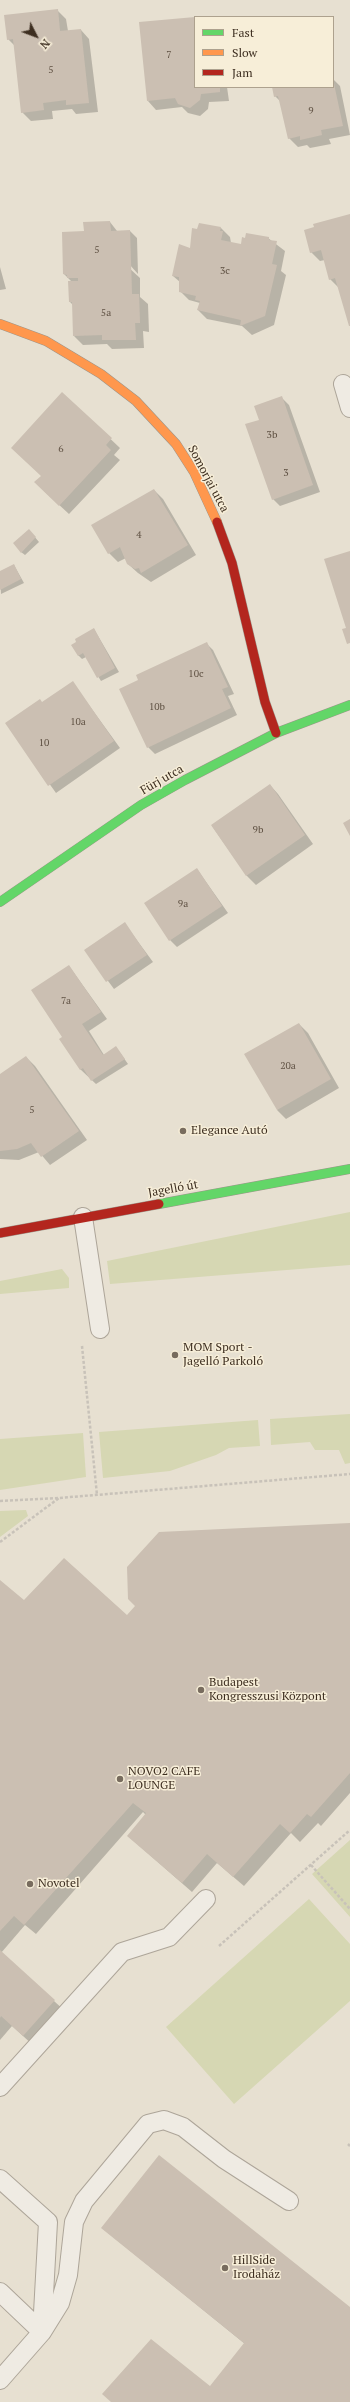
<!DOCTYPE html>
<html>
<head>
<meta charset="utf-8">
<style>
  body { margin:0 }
  #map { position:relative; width:350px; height:2402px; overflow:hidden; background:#e7e0d1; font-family:"PT Serif",serif }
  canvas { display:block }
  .legend { position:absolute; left:194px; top:16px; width:140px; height:72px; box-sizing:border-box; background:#f7eed8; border:1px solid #ada18e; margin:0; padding:5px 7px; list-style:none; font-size:12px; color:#3d2e20 }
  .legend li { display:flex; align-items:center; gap:8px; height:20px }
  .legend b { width:20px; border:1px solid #ada18e }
  .north { position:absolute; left:16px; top:16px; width:40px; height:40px; -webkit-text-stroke:3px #f7eed8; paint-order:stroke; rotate:132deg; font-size:11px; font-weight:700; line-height:16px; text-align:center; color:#3d2e20 }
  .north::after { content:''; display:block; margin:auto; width:14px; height:18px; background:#3d2e20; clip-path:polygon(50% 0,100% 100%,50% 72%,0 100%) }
</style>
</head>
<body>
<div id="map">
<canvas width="350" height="2402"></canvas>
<ul class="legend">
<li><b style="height:5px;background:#63d668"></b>Fast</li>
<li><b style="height:5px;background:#ff974d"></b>Slow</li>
<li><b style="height:5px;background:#b3261e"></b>Jam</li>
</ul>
<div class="north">N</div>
</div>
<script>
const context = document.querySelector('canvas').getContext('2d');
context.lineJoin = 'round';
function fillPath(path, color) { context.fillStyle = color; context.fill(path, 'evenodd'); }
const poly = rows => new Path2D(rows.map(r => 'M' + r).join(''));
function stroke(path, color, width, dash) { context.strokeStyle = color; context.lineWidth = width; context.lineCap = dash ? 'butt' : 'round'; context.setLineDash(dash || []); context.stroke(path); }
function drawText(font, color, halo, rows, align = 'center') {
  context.font = font + ' "PT Serif",serif'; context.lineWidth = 3; context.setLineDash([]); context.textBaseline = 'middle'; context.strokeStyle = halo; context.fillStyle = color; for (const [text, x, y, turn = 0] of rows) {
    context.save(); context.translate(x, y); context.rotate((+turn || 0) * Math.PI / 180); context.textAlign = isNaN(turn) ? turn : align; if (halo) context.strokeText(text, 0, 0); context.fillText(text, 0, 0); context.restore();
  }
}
fillPath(poly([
  [350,1212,350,1265,110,1284,107,1261],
  [62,1269,69,1278,69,1288,0,1294,0,1281],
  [350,1414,350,1463,345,1464,339,1450,315,1450,310,1442,271,1445,270,1419],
  [258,1420,260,1446,229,1448,216,1455,170,1471,103,1478,99,1432],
  [83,1433,86,1477,0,1490,0,1439],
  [26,1510,28,1516,0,1537,0,1511],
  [350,1840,350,1917,312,1874],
  [309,1899,350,1944,350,2001,234,2104,166,2027]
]), '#d6d7b3');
fillPath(poly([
  [57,10,66,19,68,31,81,30,89,39,98,112,76,114,72,109,52,111,53,119,31,121,22,112,15,46,8,39],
  [195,18,195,87,227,87,229,101,209,102,208,109,200,116,188,113,182,107,156,110,148,101],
  [333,79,340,86,350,135,329,139,331,144,310,148,307,145,298,147,289,138,281,102,275,96,273,87,333,87],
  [350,215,350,326,339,288,330,279,325,260,320,261,311,252],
  [110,222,117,231,130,231,137,238,138,274,129,264,127,266,140,278,140,297,148,304,149,332,143,331,144,348,112,349,107,344,83,345,74,336,73,305,70,302,72,282,64,274,85,232],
  [221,228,230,237,231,243,242,245,268,238,285,251,281,271,286,275,274,325,252,335,242,326,207,319,198,310,200,303,189,300,180,291,180,282,173,276,191,249,198,230],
  [0,267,6,289,0,290],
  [62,393,120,448,114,455,120,460,69,514,44,491,42,476],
  [282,398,289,405,320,492,280,506,273,499,260,421],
  [154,490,163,499,196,555,151,582,138,573,128,564,126,558,118,562,109,553],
  [29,530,39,542,25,555,21,552],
  [14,565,24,583,1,594,0,572],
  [94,629,119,672,101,681,86,657,82,659,78,655],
  [206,643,213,650,234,694,228,696,237,715,155,754,148,747,140,680],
  [73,683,120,748,56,793,6,723,43,703],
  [270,785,278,794,313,844,256,885,247,876,212,826],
  [197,869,228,913,177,947,170,940],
  [125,924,153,962,114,989,85,950],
  [69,966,107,1019,89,1031,104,1055,116,1047,128,1064,96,1084,80,1069,63,1038],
  [299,1024,308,1033,339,1088,286,1119,277,1110],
  [26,1057,35,1066,87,1140,50,1165,39,1152,19,1160,0,1159,0,1075],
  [350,1524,350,1793,321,1826,318,1823,300,1842,291,1833,244,1886,217,1863,192,1892,128,1836,146,1815,143,1812,36,1934,25,1925,1,1953,65,2011,34,2046,12,2026,0,2040,0,1582,25,1602,127,1616],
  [102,2228,350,2309,350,2402,111,2402,210,2387,245,2344]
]), '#0003');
fillPath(poly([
  [58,9,60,31,81,29,89,103,66,105,66,100,43,103,44,110,21,113,13,39,7,40,4,15],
  [195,17,195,87,220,87,220,92,201,94,200,100,190,108,178,104,175,98,147,101,139,22],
  [334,84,343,126,321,130,322,135,300,140,300,136,288,139,278,96,274,97,272,87,333,87],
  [350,214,350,326,349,326,335,278,329,280,321,250,310,253,304,230,314,227,313,224],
  [110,221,111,231,130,230,132,294,139,294,140,323,135,323,136,340,102,340,102,335,73,336,72,302,69,302,68,281,78,281,78,278,67,278,67,275,63,274,62,232,84,231,83,222],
  [199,223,221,227,220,231,223,231,221,240,241,244,242,237,245,238,246,233,269,237,269,240,277,241,272,264,277,265,265,316,240,326,241,320,197,310,200,301,195,300,196,296,179,292,179,277,172,276,179,244,190,248,192,228,197,229],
  [62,392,112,438,106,445,111,450,59,506,34,482,41,476,11,448],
  [282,396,313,485,272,500,245,424,259,420,254,406],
  [154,489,188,545,141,573,139,568,135,569,127,564,120,547,108,554,91,525],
  [29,529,36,537,21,553,13,543],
  [350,551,350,643,347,644,342,629,346,628,324,559],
  [14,564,21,579,0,590,0,571],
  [94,628,115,668,97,678,83,653,78,656,71,645,76,642,75,639],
  [207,642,228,687,222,689,231,708,147,748,119,689,138,680,136,675],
  [73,681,114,741,48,786,5,723,40,699,42,702],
  [270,784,305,835,246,876,211,825],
  [350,819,350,836,343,823],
  [197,868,222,906,169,941,144,903],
  [125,922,147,955,106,982,84,950],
  [69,965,101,1012,82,1024,103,1055,116,1046,125,1059,91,1081,83,1068,80,1070,59,1039,62,1037,31,990],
  [299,1023,331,1079,277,1110,244,1054],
  [26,1056,79,1131,41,1157,31,1143,17,1149,0,1151,0,1074],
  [350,1523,350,1773,311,1817,307,1814,290,1833,280,1824,233,1877,207,1854,182,1883,127,1836,146,1813,133,1803,24,1925,14,1916,0,1931,0,1580,24,1600,64,1558,127,1615,135,1606,128,1599,127,1567,159,1532],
  [0,1950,55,2000,23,2036,1,2016,0,2018],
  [159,2155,350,2307,350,2402,111,2402,102,2394,151,2339,210,2386,244,2343,101,2228]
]), '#cbbfb2');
const lane = poly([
  [343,384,350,408],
  [83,1217,100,1329],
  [0,2087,122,1952,169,1937,206,1899],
  [0,2179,48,2222,42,2331],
  [0,2292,42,2332],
  [0,2380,42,2332,60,2303,68,2275,74,2222,84,2201,148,2124,164,2120,183,2127,224,2159,289,2201]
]);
const fast = poly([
  [0,902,141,805,185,780,276,733,350,705],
  [159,1204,350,1169]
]);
const slow = poly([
  [0,324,46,341,101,374,136,401,176,444,194,472,217,522]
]);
const jam = poly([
  [217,522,232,563,265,702,276,733],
  [0,1233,159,1204]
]);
stroke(lane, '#ada599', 20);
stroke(fast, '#9c958a', 10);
stroke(slow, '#9c958a', 10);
stroke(jam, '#9c958a', 10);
stroke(poly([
  [82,1346,97,1495],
  [0,1501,59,1498,350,1474],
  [0,1542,59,1498],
  [311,1865,350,1909],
  [219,1946,350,1830],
  [348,2144,350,2146]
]), '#c8c2b9', 2.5, [3, 2]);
stroke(lane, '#efebe3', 18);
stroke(fast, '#63d668', 9);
stroke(slow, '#ff974d', 9);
stroke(jam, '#b3261e', 9);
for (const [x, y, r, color] of [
  [183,1131,4,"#786c5e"],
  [175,1355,4,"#786c5e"],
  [201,1690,4,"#786c5e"],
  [120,1779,4,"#786c5e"],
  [30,1884,4,"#786c5e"],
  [225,2268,4,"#786c5e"]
]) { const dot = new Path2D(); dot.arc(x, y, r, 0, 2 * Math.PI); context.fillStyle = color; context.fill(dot); stroke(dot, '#f7eed8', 1.5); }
drawText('10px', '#605244', null, [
  ["7",169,55],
  ["5",51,70],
  ["9",311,111],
  ["5",97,250],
  ["3c",225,271],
  ["5a",106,313],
  ["3b",272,435],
  ["6",61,449],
  ["3",286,473],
  ["4",139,535],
  ["10c",196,674],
  ["10b",157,707],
  ["10a",78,722],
  ["10",44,743],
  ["9b",258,830],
  ["9a",183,904],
  ["7a",66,1001],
  ["20a",288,1066],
  ["5",32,1110]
]);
drawText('12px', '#3d2e20', '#f7eed8', [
  ["Somorjai utca",208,479,62],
  ["Fürj utca",162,780,-30],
  ["Jagelló út",173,1189,-10]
]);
drawText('12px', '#3d2e20', '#f7eed8', [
  ["Elegance Autó",191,1131],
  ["MOM Sport -",183,1348],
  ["Jagelló Parkoló",183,1362],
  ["Budapest",209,1683],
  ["Kongresszusi Központ",209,1697],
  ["NOVO2 CAFE",128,1772],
  ["LOUNGE",128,1786],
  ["Novotel",38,1884],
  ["HillSide",233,2261],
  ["Irodaház",233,2275]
], 'left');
</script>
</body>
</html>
